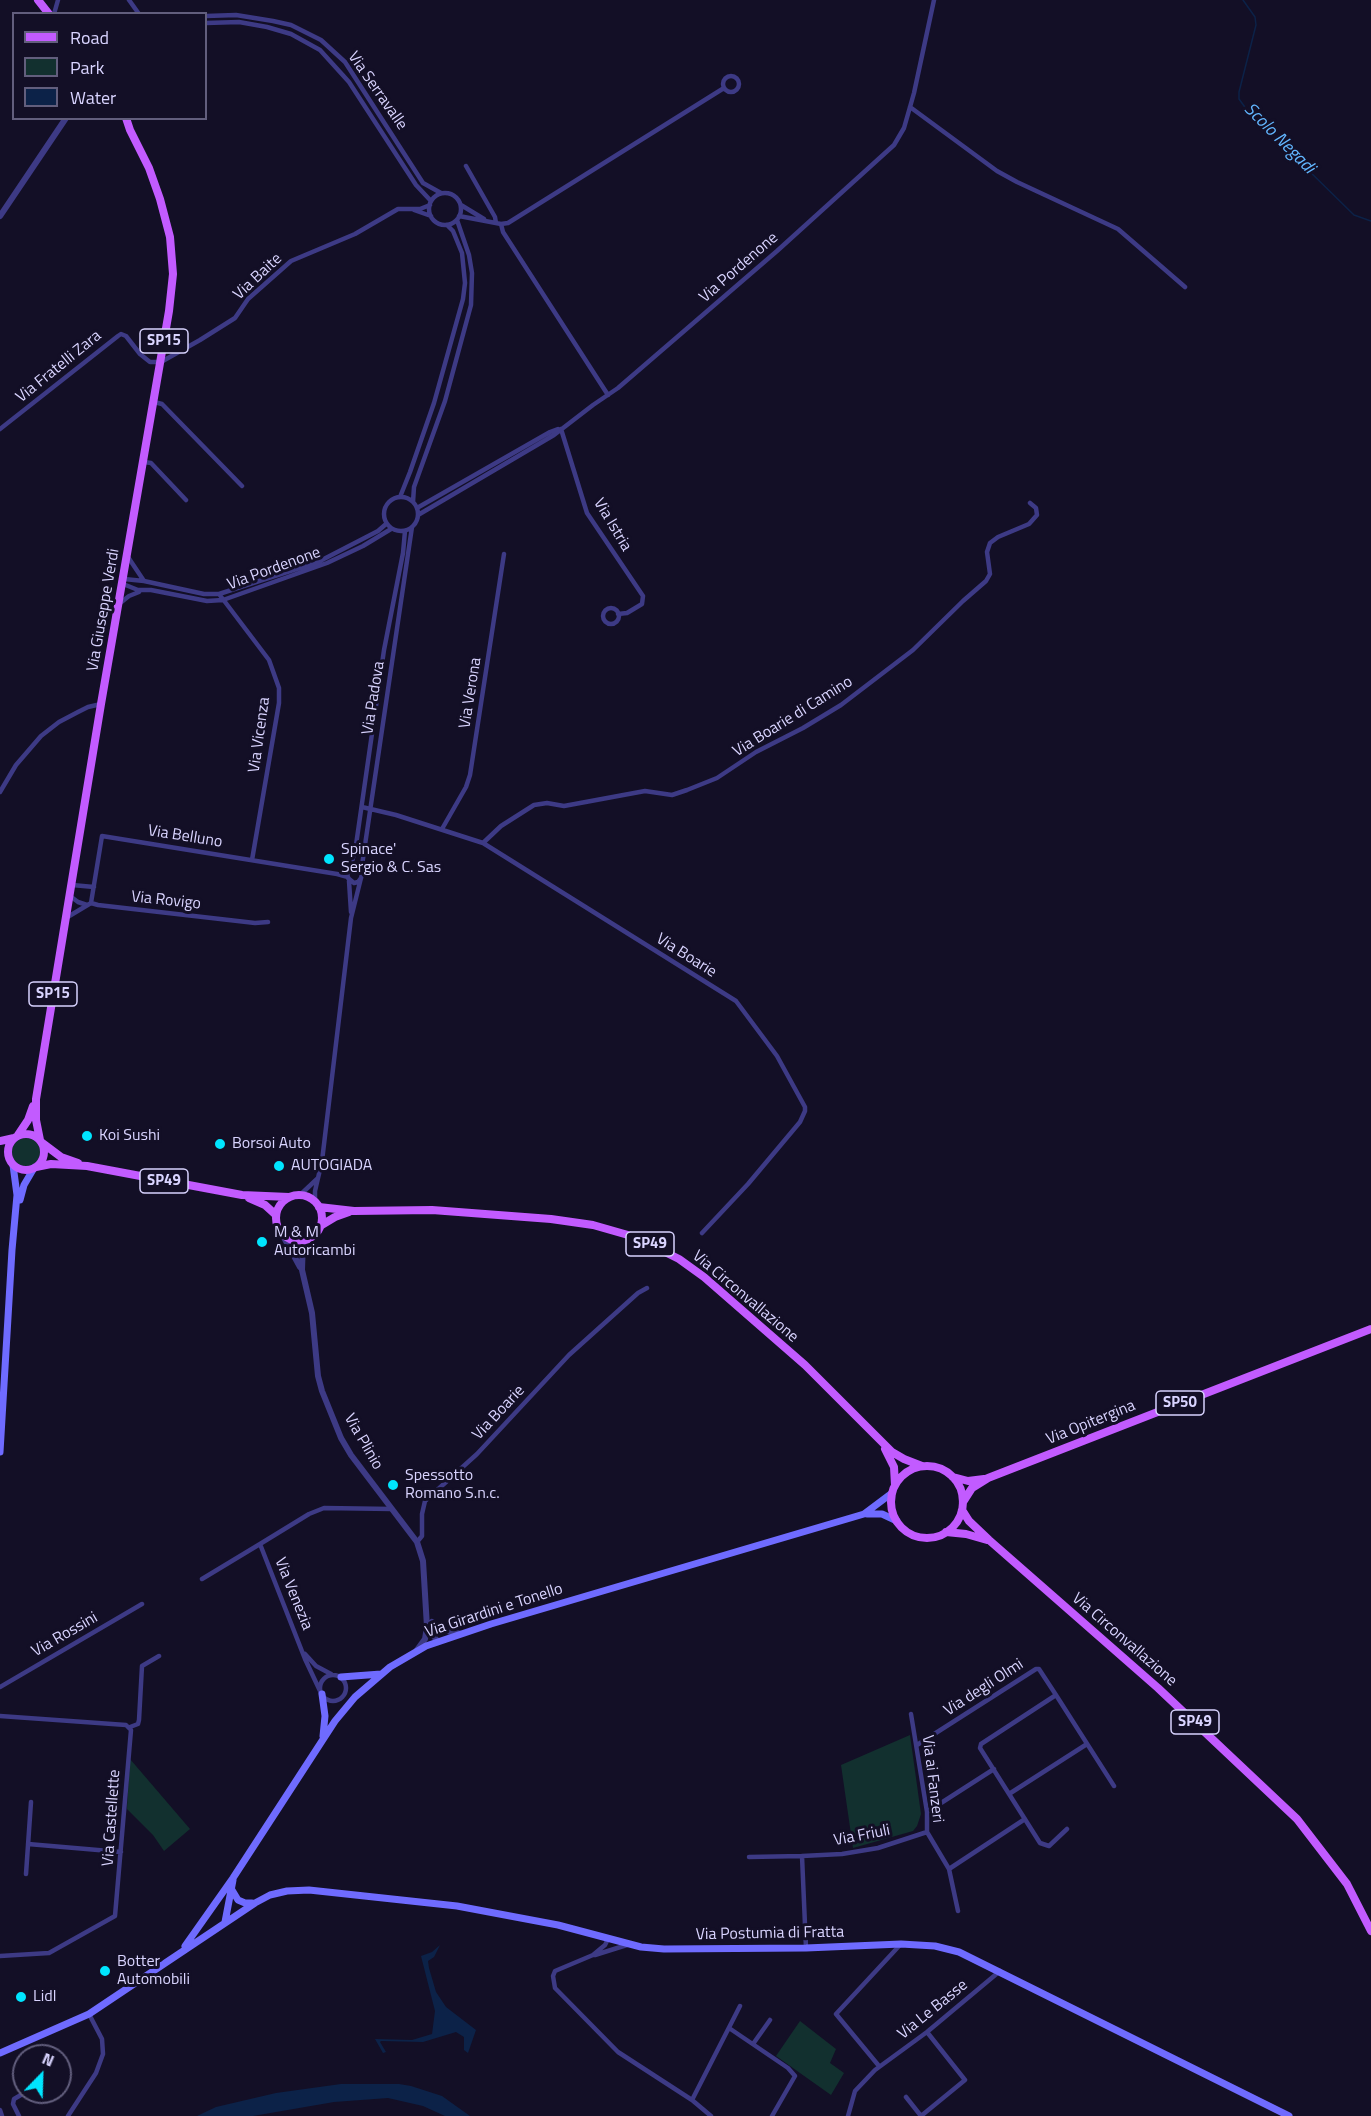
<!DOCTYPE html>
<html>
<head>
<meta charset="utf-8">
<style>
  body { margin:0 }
  #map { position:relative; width:1371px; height:2116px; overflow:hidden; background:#130f26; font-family:"Titillium Web",sans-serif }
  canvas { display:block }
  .legend { position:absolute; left:12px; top:12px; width:195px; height:108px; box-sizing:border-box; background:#130f26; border:2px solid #625e7d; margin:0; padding:8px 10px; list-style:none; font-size:18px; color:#d9d4ff }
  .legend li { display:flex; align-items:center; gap:12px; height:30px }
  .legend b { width:30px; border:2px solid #625e7d }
  .north { position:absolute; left:12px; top:2044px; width:60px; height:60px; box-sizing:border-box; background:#130f26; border:2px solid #625e7d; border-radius:50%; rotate:23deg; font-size:16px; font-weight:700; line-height:24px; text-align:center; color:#d9d4ff }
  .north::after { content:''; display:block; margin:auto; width:21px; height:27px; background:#00e5ff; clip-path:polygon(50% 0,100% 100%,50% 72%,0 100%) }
</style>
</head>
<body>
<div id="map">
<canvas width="1371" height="2116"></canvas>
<ul class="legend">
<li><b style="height:8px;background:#c25bff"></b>Road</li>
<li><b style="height:16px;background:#12302f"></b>Park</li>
<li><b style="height:16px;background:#0c2248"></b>Water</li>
</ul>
<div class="north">N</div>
</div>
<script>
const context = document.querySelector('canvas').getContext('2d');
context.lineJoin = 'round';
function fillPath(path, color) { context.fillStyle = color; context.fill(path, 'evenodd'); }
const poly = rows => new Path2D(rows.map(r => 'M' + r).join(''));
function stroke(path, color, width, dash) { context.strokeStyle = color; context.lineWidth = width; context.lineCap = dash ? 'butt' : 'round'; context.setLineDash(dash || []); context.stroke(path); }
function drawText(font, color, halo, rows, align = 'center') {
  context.font = font + ' "Titillium Web",sans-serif'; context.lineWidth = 6; context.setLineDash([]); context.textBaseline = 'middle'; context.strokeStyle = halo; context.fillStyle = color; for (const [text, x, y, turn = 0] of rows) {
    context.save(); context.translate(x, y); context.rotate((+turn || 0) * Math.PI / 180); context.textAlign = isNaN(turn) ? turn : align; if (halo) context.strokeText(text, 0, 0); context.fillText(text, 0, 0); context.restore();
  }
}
fillPath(poly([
  '12 1152a14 14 0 1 1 28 0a14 14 0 1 1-28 0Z',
  [910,1735,921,1814,917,1826,913,1831,853,1848,841,1765],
  [130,1759,190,1829,164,1851,153,1835,127,1809],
  [800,2021,836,2049,830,2063,844,2073,831,2095,776,2056]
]), '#12302f');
fillPath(poly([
  [440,1945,434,1957,428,1961,429,1968,436,1992,446,2007,476,2030,468,2053,464,2050,464,2037,456,2032,423,2042,381,2041,380,2042,386,2052,383,2053,375,2039,412,2040,432,2034,435,2011,421,1956,432,1952],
  [341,2084,399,2084,411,2086,442,2096,470,2116,445,2116,423,2106,388,2098,334,2102,253,2116,197,2116,216,2107,276,2093]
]), '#0c2248');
stroke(poly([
  [1243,0,1255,17,1256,25,1239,92,1239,99,1247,110,1354,215,1371,221]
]), '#0c2248', 1.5);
stroke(poly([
  [129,0,139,14],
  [54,14,58,0],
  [206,16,236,15,273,21,291,25,321,40,345,62,423,183,441,193],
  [206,23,239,22,267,27,291,34,320,50,349,82,416,185,431,201],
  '723 84a8 8 0 1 1 16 0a8 8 0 1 1-16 0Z',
  [910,107,997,171,1017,182,1118,229,1185,287],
  [466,166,495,217,496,223],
  '429 209a16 16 0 1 1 32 0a16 16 0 1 1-32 0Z',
  [461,205,484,219],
  [414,210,431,216],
  [459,216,501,224,508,223,724,88],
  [501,224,503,232,608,395],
  [154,402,162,404,242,486],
  [0,429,118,336,121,334,126,336,140,354,150,362,161,362,200,340,235,318,248,299,291,261,355,234,398,209,420,209,430,205],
  [561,429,587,513,643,596,642,604,627,613,618,614],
  [144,462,151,463,186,500],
  '384 514a17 17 0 1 1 34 0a17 17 0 1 1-34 0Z',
  [400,497,410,472,434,403,463,299,465,283,462,253,453,231,447,225],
  [413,502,414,487,445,401,471,305,472,273,469,255,457,220],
  [417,508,550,432,558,429],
  [418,515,554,435,593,405,618,388,777,251,894,145,904,128,914,93,934,0],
  [128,557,144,581],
  [124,579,144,581,204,594,219,594,318,562,378,531,386,524],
  [123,584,138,590,151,590,207,601,223,600,327,563,363,546,391,529],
  [219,594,269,660,279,688,279,703,252,860],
  [119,604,129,596,139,592],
  '603 616a8 8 0 1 1 16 0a8 8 0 1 1-16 0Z',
  [0,792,16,765,41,736,59,722,78,712,88,707,101,704],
  [362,807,396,815,483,843,736,1001,777,1056,805,1107,805,1111,800,1122,748,1184,702,1233],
  [442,829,466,787,470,775,504,554],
  [483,843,501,826,534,805,547,803,564,806,645,791,672,795,687,790,717,778,756,752,803,728,841,705,913,650,963,601,986,581,990,574,987,552,990,543,998,537,1029,524,1037,515,1036,508,1030,503],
  [350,870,356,845,384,650,403,553,405,531],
  [361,872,412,527],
  [349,881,351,912],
  [72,885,94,887],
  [70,896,78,902,87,905],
  [91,903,102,836,337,874,348,877],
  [91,903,98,905,255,923,268,922],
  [66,918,91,903],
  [300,1195,317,1179],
  [315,1202,315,1191,322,1161,351,918,361,878,362,875,356,868,352,869,347,874,348,878,354,883,358,882,361,878],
  [417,1542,422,1536,422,1514,425,1501,477,1454,569,1355,638,1293,647,1288],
  [202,1579,260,1544],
  [305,1654,316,1666,331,1674],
  '320 1688a13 13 0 1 1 26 0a13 13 0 1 1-26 0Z',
  [0,1687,142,1604],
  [321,1693,305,1659,260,1544,309,1514,324,1508,392,1509],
  [1056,1695,981,1744,980,1748,1040,1843,1049,1846,1067,1829],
  [911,1714,927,1812,927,1832,949,1869,958,1911],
  [0,1716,126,1725,131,1730,115,1916,49,1953,0,1956],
  [130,1727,138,1724,139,1720,142,1666,159,1656],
  [917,1745,1036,1669,1039,1669,1056,1695,1114,1786],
  [1009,1794,1087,1744],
  [927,1812,994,1769],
  [28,1844,121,1852],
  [749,1857,802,1856],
  [949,1869,1025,1819],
  [26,1874,31,1802],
  [608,1939,605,1945,593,1955,555,1971,553,1976,555,1988,618,2052,692,2100,711,2116],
  [806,1948,802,1856,842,1854,878,1848,927,1832],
  [595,1955,630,1944],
  [729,2028,788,2068,795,2076,772,2116],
  [753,2044,770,2020],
  [879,2066,836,2014,900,1945],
  [906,2097,921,2116],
  [692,2100,740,2006],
  [0,2110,2,2116],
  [19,2116,13,2104,14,2099,26,2092],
  [68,2116,96,2073,103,2054,102,2039,89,2014],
  [848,2116,855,2091,875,2070,927,2032,1000,1971],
  [921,2116,965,2080,927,2032]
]), '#3d3a85', 4.5);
stroke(poly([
  [0,216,66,118],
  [281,1232,300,1267],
  [303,1240,302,1270,312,1313,318,1376,322,1391,341,1438,351,1455,417,1542,423,1561,427,1627,438,1642],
  [432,1622,443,1630,461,1634],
  [417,1650,425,1639,427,1627]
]), '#3d3a85', 6);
stroke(poly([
  [20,1200,24,1185,34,1168],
  [0,1452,12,1250,17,1195,13,1165],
  [867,1514,882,1514,897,1521],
  [341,1677,381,1674],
  [322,1694,325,1716,323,1736],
  [232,1890,238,1900,245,1903,252,1903],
  [225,1922,233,1880],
  [185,1946,233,1878,335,1721,355,1697,390,1667,426,1646,491,1624,864,1514,892,1493],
  [0,2053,89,2014,255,1903,270,1895,287,1891,309,1890,457,1906,558,1925,641,1947,664,1949,806,1948,901,1944,935,1946,959,1952,1289,2116]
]), '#6f6bff', 7);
stroke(poly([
  [38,0,49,14],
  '8 1152a18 18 0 1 1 36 0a18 18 0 1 1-36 0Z',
  [18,1135,28,1120,33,1106],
  [40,1140,36,1120,36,1099,101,704,169,311,173,274,170,237,160,199,149,168,130,130,126,118],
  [0,1141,14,1138],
  [41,1142,61,1157,78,1163],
  [36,1167,51,1164,87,1166,242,1195,289,1197],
  '276 1218a23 23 0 1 1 46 0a23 23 0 1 1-46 0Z',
  [249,1198,265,1205,276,1215],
  [319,1207,354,1211,432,1210,551,1219,593,1225,635,1237,679,1259,704,1277,805,1365,892,1452,904,1459,922,1466],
  [320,1226,335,1217,349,1212],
  [885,1449,894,1467,895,1485],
  '891 1502a36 36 0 1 1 72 0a36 36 0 1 1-72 0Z',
  [953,1477,968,1481,984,1479],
  [963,1502,972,1488,988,1478,1371,1329],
  [962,1510,969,1521,989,1540,1158,1688,1297,1819,1347,1884,1371,1931],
  [946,1532,966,1534,987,1540]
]), '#c25bff', 8);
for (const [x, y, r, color] of [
  [329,859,6,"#00e5ff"],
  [87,1136,6,"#00e5ff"],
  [220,1144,6,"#00e5ff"],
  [279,1166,6,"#00e5ff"],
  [262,1242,6,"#00e5ff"],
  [393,1485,6,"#00e5ff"],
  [105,1971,6,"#00e5ff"],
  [21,1997,6,"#00e5ff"]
]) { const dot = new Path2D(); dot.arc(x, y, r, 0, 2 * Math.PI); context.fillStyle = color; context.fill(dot); stroke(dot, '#130f26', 2); }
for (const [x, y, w] of [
  [164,341,48],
  [53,994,48],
  [164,1181,48],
  [650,1244,48],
  [1180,1403,48],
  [1195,1722,48]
]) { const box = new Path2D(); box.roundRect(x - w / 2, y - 12, w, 24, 4.5); context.fillStyle = '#130f26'; context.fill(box); stroke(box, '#d9d4ff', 1.5); }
drawText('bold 15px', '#d9d4ff', null, [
  ["SP15",164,341],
  ["SP15",53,994],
  ["SP49",164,1181],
  ["SP49",650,1244],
  ["SP50",1180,1403],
  ["SP49",1195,1722]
]);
drawText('16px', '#d9d4ff', '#130f26', [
  ["Via Serravalle",377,91,55],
  ["Via Pordenone",739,268,-41],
  ["Via Baite",258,277,-43],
  ["Via Fratelli Zara",59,367,-39],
  ["Via Istria",612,525,59],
  ["Via Pordenone",274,569,-20],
  ["Via Giuseppe Verdi",104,610,-80],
  ["Via Verona",471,693,-81],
  ["Via Padova",374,698,-81],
  ["Via Boarie di Camino",793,717,-32],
  ["Via Vicenza",260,735,-82],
  ["Via Belluno",185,837,9],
  ["Via Rovigo",166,901,6],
  ["Via Boarie",686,956,32],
  ["Via Circonvallazione",745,1297,40],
  ["Via Boarie",499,1413,-47],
  ["Via Opitergina",1091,1423,-22],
  ["Via Plinio",363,1442,60],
  ["Via Venezia",293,1594,68],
  ["Via Girardini e Tonello",494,1611,-18],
  ["Via Rossini",65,1635,-30],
  ["Via Circonvallazione",1124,1640,41],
  ["Via degli Olmi",984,1688,-33],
  ["Via ai Fanzeri",932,1779,83],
  ["Via Castellette",112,1818,-86],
  ["Via Friuli",862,1836,-11],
  ["Via Postumia di Fratta",770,1934,-1],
  ["Via Le Basse",933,2010,-39]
]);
drawText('16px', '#d9d4ff', '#130f26', [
  ["Spinace'",341,850],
  ["Sergio & C. Sas",341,868],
  ["Koi Sushi",99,1136],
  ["Borsoi Auto",232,1144],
  ["AUTOGIADA",291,1166],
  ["M & M",274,1233],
  ["Autoricambi",274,1251],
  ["Spessotto",405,1476],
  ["Romano S.n.c.",405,1494],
  ["Botter",117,1962],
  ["Automobili",117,1980],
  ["Lidl",33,1997]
], 'left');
drawText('italic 18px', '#62b6ff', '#130f26', [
  ["Scolo Negadi",1279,139,45]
]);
</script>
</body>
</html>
